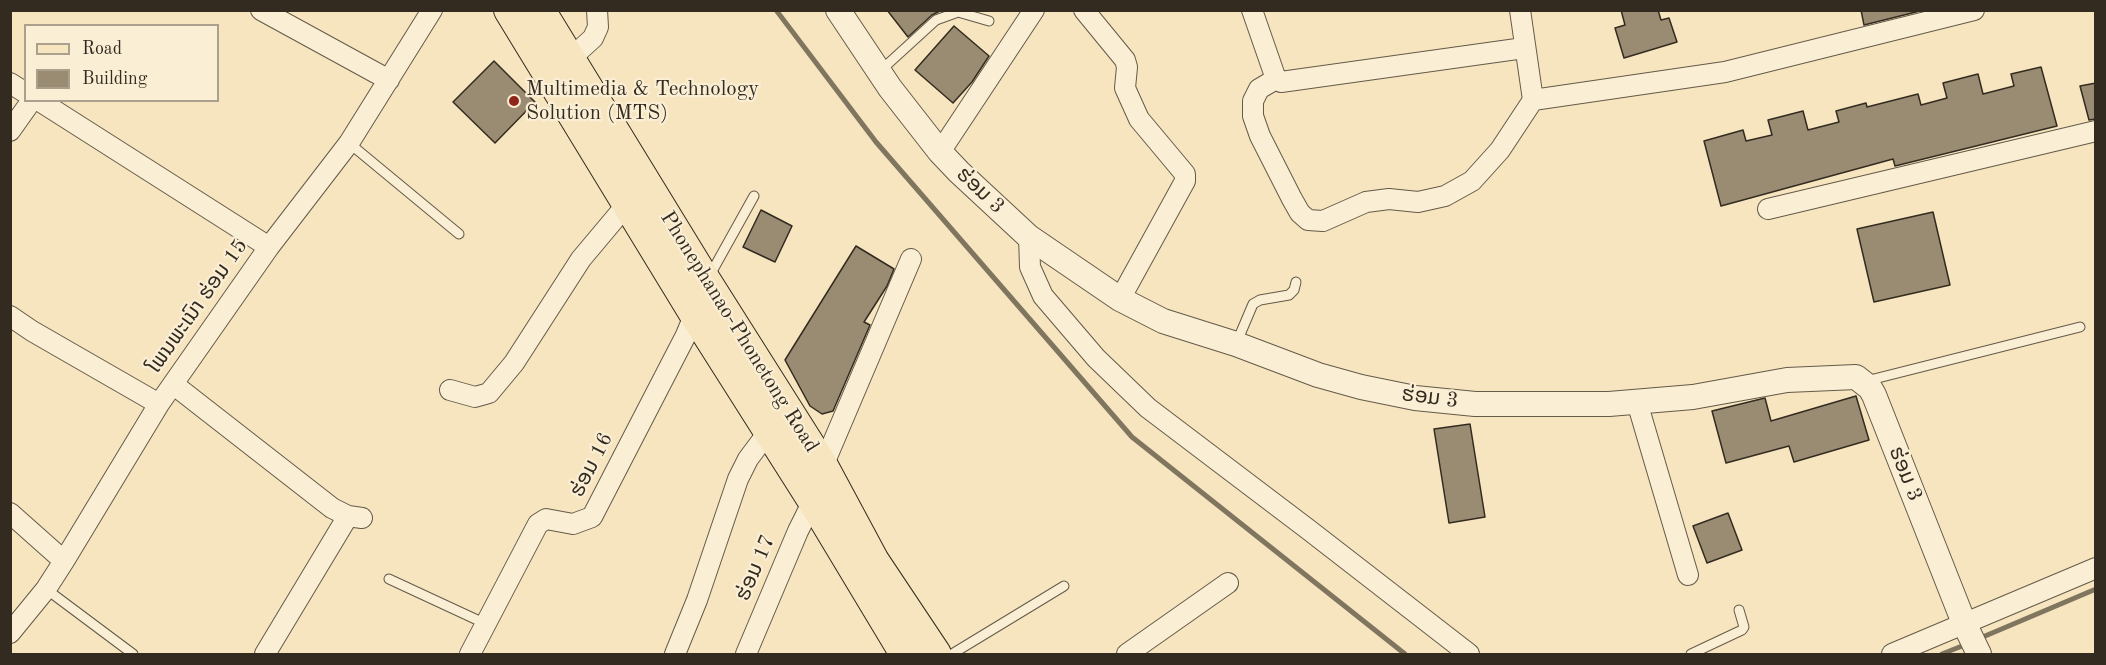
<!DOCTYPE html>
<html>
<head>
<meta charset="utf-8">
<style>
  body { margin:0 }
  #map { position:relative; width:2106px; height:665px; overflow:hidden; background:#f7e5bf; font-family:"Old Standard TT",serif }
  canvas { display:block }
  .frame { position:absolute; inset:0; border:12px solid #332b20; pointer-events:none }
  .legend { position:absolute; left:24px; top:24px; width:195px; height:78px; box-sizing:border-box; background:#faeed5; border:2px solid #aaa08d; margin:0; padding:8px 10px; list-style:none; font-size:18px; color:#332b20 }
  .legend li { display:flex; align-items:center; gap:12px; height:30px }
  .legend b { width:30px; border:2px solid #aaa08d }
</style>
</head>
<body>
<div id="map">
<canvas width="2106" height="665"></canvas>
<div class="frame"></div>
<ul class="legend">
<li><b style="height:8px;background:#f7e5bf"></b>Road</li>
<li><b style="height:16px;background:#998c73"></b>Building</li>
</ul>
</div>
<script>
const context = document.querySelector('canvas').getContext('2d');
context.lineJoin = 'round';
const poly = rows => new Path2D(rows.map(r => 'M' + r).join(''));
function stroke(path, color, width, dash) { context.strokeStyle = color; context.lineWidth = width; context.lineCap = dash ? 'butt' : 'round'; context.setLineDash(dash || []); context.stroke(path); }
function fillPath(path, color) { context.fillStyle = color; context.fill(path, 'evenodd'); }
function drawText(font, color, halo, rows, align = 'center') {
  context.font = font + ' "Old Standard TT","Noto Sans Lao",serif'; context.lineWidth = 4.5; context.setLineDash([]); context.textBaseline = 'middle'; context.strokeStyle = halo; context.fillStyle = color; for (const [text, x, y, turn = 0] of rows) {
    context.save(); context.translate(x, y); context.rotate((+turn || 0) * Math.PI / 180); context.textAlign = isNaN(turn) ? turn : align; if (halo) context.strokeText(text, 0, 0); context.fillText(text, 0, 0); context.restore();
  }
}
stroke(poly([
  [776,10,876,142,1132,437,1405,654],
  [1978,639,2096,589],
  [1942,654,1967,644]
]), '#80755f', 5);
const building = poly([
  [887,10,942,10,932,15,908,37,887,10],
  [1621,10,1658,10,1661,20,1669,18,1677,42,1624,58,1615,28,1625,25,1621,10],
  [1861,10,1920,10,1920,11,1864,25,1861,10],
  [954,26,989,56,972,82,953,103,915,70,954,26],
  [494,61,535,102,495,143,453,102,494,61],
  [2041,67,2057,126,1895,166,1893,159,1721,206,1704,141,1743,130,1746,141,1772,135,1768,120,1803,111,1808,130,1839,122,1836,111,1866,103,1867,107,1918,94,1921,105,1947,98,1943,83,1978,74,1983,94,2014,86,2011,74,2041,67],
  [2096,83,2096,119,2089,120,2080,86,2096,83],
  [761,210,792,226,775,262,743,247,761,210],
  [1933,212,1950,285,1874,302,1857,229,1933,212],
  [856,246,894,269,887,286,864,322,870,325,833,411,822,414,810,406,785,360,856,246],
  [1856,396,1869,440,1794,462,1789,446,1726,463,1712,411,1765,398,1771,421,1856,396],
  [1470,424,1485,517,1449,523,1434,429,1470,424],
  [1728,513,1742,550,1707,563,1693,526,1728,513]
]);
fillPath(building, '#998c73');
stroke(building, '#332b20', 1.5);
const service = poly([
  [879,72,936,20,958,12,989,21],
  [349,143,459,234],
  [710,275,754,196],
  [1236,344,1253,304,1260,300,1289,295,1294,290,1296,282],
  [1866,381,2080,327],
  [389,579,486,624],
  [46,589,133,654],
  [952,654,1064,586],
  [1691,654,1742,630,1744,627,1739,610]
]);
const minor = poly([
  [261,10,389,80],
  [1084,10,1125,60,1127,67,1125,88,1139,119,1185,174,1185,181,1120,299],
  [1252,10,1276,79,1281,82,1524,48],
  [570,59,593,38,598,27,597,10],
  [1276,79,1259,89,1253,101,1253,116,1260,136,1292,199,1300,213,1308,220,1323,221,1366,202,1389,199,1418,202,1445,196,1472,181,1500,150,1533,100,1520,10],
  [10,83,26,93],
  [38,100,269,247],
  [1533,100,1725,72,1974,10],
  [10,131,32,100],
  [940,152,1034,10],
  [1768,209,2096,131],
  [1029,237,1030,267,1043,296,1096,358,1148,408,1309,530,1469,654],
  [10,316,32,331,159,404],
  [173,384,332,508,348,516,362,518],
  [450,390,475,397,489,393,514,363,581,259,628,203],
  [1637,402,1688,575],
  [823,466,911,259],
  [10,513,64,561],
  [10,633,46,589,64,561,159,404,269,247,349,143,432,10],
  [265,654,348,516],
  [470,654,538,524,546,519,573,524,592,517,686,335,698,306],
  [675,654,697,600,738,479,748,459,769,431],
  [746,654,798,531,813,501],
  [1127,654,1228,583],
  [1892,654,2096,568]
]);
const tertiary = poly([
  [838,10,890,88,940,152,959,172,1029,237,1120,299,1163,321,1236,344,1318,375,1361,387,1415,398,1475,404,1609,404,1693,397,1787,380,1856,377,1870,388,1874,395,1964,623,1979,654]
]);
const primary = poly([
  [509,10,695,315,813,501,905,654],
  [540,10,706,281,823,466,874,561,936,654]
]);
stroke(service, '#645a48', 11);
stroke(minor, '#645a48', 22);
stroke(tertiary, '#645a48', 26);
stroke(primary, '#332b20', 32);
stroke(service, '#faeed5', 9);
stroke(minor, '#faeed5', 20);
stroke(tertiary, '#faeed5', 24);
stroke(primary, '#f7e5bf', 30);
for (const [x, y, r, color] of [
  [514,101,6,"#8f2418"]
]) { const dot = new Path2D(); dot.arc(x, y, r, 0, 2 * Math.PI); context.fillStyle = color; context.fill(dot); stroke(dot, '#faeed5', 2); }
drawText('21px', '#332b20', '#faeed5', [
  ["Multimedia & Technology",526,89],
  ["Solution (MTS)",526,113]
], 'left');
drawText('21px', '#332b20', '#faeed5', [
  ["ຮ່ອມ 3",980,191,43],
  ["ໂພນພະເນົາ ຮ່ອມ 15",198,306,-55],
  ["Phonephanao-Phonetong Road",739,332,58],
  ["ຮ່ອມ 3",1430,398,7],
  ["ຮ່ອມ 16",592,465,-63],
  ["ຮ່ອມ 3",1905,474,68],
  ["ຮ່ອມ 17",756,568,-67]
]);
</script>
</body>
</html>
